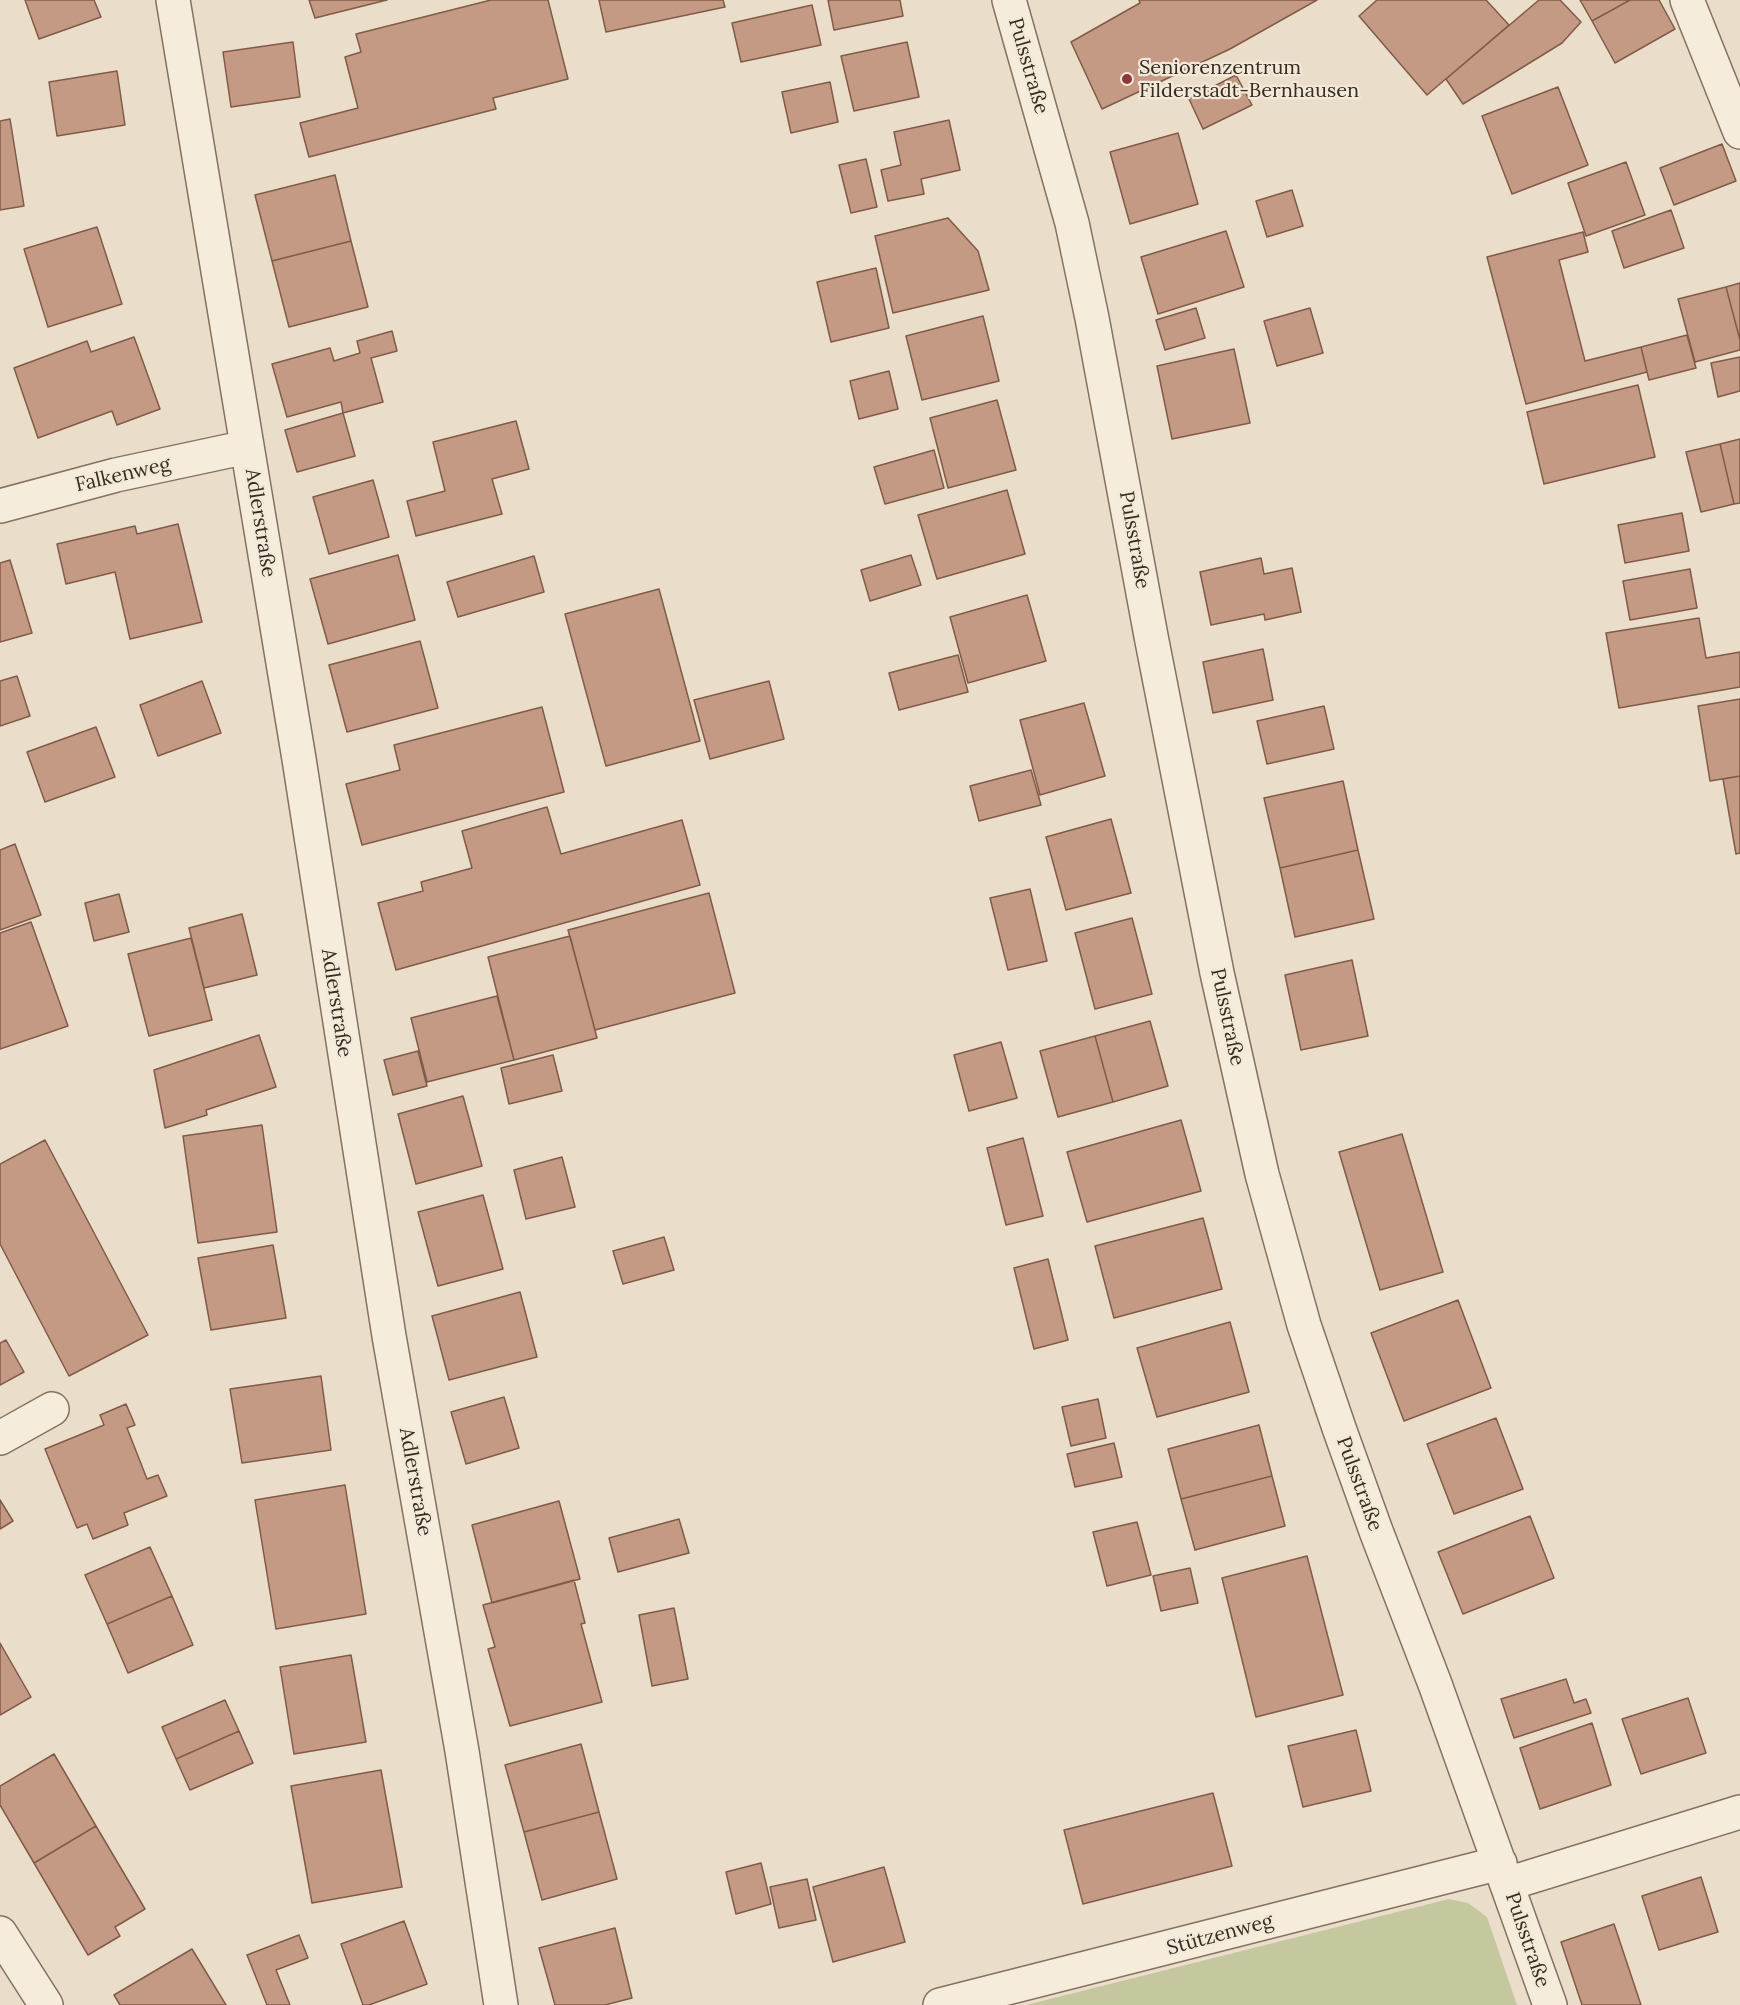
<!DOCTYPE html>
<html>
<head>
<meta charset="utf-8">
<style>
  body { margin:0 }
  canvas { display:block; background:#eadeca }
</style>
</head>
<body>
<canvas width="1740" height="2005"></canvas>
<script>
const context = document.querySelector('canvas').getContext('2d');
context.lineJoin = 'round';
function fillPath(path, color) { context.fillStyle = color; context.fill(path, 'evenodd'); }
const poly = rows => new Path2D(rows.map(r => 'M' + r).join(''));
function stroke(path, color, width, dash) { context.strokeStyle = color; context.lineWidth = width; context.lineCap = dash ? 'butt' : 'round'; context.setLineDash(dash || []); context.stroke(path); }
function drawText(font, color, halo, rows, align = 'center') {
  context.font = font + ' Lora,serif'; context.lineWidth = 4.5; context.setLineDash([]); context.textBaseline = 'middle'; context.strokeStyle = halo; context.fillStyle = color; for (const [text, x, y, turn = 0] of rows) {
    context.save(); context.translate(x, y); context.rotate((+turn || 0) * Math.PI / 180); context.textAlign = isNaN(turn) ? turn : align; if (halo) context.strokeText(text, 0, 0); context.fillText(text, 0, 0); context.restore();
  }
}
fillPath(poly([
  [1449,1899,1468,1903,1487,1917,1517,2005,1026,2005]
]), '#c5c79e');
const building = poly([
  [25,0,94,0,101,17,39,39,25,0],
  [309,0,387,0,315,18,309,0],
  [491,0,548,0,568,79,493,98,496,109,309,157,300,123,358,108,345,57,361,52,356,34,491,0],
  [599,0,723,0,725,7,606,32,599,0],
  [828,0,900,0,903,16,834,30,828,0],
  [1139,0,1317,0,1230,49,1102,109,1071,42,1140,3,1139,0],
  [1377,0,1486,0,1509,25,1427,95,1359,16,1377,0],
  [1539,0,1560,0,1581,22,1562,43,1463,104,1446,79,1539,0],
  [1580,0,1630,0,1592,21,1580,0],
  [1630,0,1659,0,1675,29,1615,63,1592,21,1630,0],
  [812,5,821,45,741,62,732,23,812,5],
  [293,42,300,97,231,107,223,52,293,42],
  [907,42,919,97,854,111,841,56,907,42],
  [117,71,125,125,57,136,49,82,117,71],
  [1236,75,1252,105,1203,129,1189,99,1236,75],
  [830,82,838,122,791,133,782,92,830,82],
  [1558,87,1588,165,1512,194,1482,116,1558,87],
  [10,119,24,206,0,210,0,121,10,119],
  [949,120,960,170,921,179,924,194,888,201,881,170,901,165,894,132,949,120],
  [1178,133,1198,204,1130,224,1110,152,1178,133],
  [1722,144,1736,181,1674,205,1660,168,1722,144],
  [866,159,877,207,851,213,839,165,866,159],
  [1626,162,1645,215,1586,236,1568,183,1626,162],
  [335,175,351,241,272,261,255,195,335,175],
  [1292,190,1303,226,1267,237,1256,201,1292,190],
  [1671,210,1684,248,1624,268,1612,231,1671,210],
  [948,218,978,251,989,290,893,313,875,236,948,218],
  [97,227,122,304,48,327,24,249,97,227],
  [1226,231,1244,287,1158,314,1141,257,1226,231],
  [1583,232,1588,252,1559,260,1585,361,1641,347,1647,372,1526,404,1487,257,1583,232],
  [351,241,368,307,289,327,272,261,351,241],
  [876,268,889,328,831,342,817,282,876,268],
  [1740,283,1740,340,1726,287,1740,283],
  [1726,287,1740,340,1740,350,1695,362,1678,299,1726,287],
  [1196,308,1205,338,1165,350,1156,320,1196,308],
  [1310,308,1323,353,1277,366,1264,321,1310,308],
  [983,316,999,381,922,400,906,336,983,316],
  [392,331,397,351,371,358,383,402,343,413,341,402,287,417,272,364,330,348,334,361,360,353,357,341,392,331],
  [1687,335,1696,368,1649,380,1641,347,1687,335],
  [134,337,160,409,117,425,112,411,38,438,14,368,87,341,91,352,134,337],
  [1234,349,1250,423,1172,439,1157,366,1234,349],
  [1740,357,1740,391,1718,397,1711,363,1740,357],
  [889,371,898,409,859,419,850,381,889,371],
  [1638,385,1655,457,1544,484,1527,412,1638,385],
  [997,400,1016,470,948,488,930,418,997,400],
  [343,413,355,456,297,472,285,430,343,413],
  [516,421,529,469,492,479,502,514,416,536,407,501,445,491,433,442,516,421],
  [1740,439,1740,503,1734,504,1720,444,1740,439],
  [1720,444,1734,504,1701,512,1686,452,1720,444],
  [934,450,944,488,885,504,874,467,934,450],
  [373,480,389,537,329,554,313,497,373,480],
  [1007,490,1025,554,937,579,918,515,1007,490],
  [1682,513,1689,551,1625,563,1618,525,1682,513],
  [178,524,202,622,130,639,115,572,66,584,57,544,135,526,137,534,178,524],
  [398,555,415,620,328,644,310,579,398,555],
  [911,555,921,585,870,601,861,570,911,555],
  [534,556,544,592,458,617,447,582,534,556],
  [1261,558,1264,574,1292,568,1301,612,1265,620,1264,614,1211,625,1200,572,1261,558],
  [10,560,32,633,0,642,0,563,10,560],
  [1690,569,1697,608,1630,620,1623,581,1690,569],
  [659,589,700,741,606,766,565,614,659,589],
  [1027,595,1046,661,968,683,950,617,1027,595],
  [1699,618,1706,658,1740,652,1740,687,1619,708,1606,633,1699,618],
  [420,641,438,708,347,732,329,665,420,641],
  [1263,649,1273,700,1213,713,1203,662,1263,649],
  [958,655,968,692,899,710,889,673,958,655],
  [17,676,30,716,0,726,0,681,17,676],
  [202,681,221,733,158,756,140,705,202,681],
  [769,681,784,739,710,759,694,700,769,681],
  [1740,699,1740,776,1710,781,1698,706,1740,699],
  [1084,703,1105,776,1040,795,1020,720,1084,703],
  [1324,706,1334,749,1267,764,1257,721,1324,706],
  [542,707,564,792,362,845,346,784,400,770,394,745,542,707],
  [96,727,115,777,45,802,27,752,96,727],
  [1031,770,1041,805,979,821,970,786,1031,770],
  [1740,776,1740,853,1736,854,1723,779,1740,776],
  [1343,781,1358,850,1280,868,1264,798,1343,781],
  [547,807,561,854,682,820,700,885,396,970,378,903,423,891,421,882,472,868,462,831,547,807],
  [1111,819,1131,893,1066,910,1046,837,1111,819],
  [15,844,41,915,0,930,0,850,15,844],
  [1358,850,1374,919,1295,937,1280,868,1358,850],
  [1030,889,1047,961,1008,970,990,898,1030,889],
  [709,893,735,993,595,1030,568,930,709,893],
  [119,894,129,932,94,941,85,903,119,894],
  [242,914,257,975,204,988,189,928,242,914],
  [1132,918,1152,994,1095,1009,1075,933,1132,918],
  [31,922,68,1026,0,1049,0,933,31,922],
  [570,936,597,1038,514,1060,488,957,570,936],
  [191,938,212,1020,149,1036,128,954,191,938],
  [1352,960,1368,1036,1301,1050,1285,975,1352,960],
  [497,996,514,1060,427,1082,411,1018,497,996],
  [1150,1021,1168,1086,1113,1102,1095,1036,1150,1021],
  [259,1035,276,1087,206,1110,207,1115,165,1128,154,1070,259,1035],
  [1095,1036,1113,1102,1058,1117,1040,1051,1095,1036],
  [1001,1042,1017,1098,969,1111,954,1055,1001,1042],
  [418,1051,427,1086,393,1095,384,1060,418,1051],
  [553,1055,562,1091,509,1104,501,1068,553,1055],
  [463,1096,482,1166,416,1184,398,1114,463,1096],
  [1181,1120,1201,1191,1087,1222,1067,1152,1181,1120],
  [262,1125,277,1232,198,1243,183,1136,262,1125],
  [1402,1134,1443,1272,1380,1290,1339,1152,1402,1134],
  [1023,1138,1043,1216,1006,1225,987,1148,1023,1138],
  [45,1140,148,1335,69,1376,0,1244,0,1164,45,1140],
  [562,1157,575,1207,526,1219,514,1170,562,1157],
  [483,1195,503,1269,438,1286,418,1212,483,1195],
  [1203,1218,1222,1289,1114,1318,1095,1246,1203,1218],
  [664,1237,674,1270,623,1284,613,1251,664,1237],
  [273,1245,286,1318,211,1330,198,1258,273,1245],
  [1048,1259,1068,1340,1034,1349,1014,1268,1048,1259],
  [520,1292,537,1357,449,1380,432,1316,520,1292],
  [1458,1300,1491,1388,1404,1421,1371,1333,1458,1300],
  [1230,1322,1249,1392,1157,1417,1137,1348,1230,1322],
  [6,1340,24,1372,0,1385,0,1343,6,1340],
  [321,1376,331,1450,242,1463,230,1389,321,1376],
  [504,1397,519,1448,466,1464,451,1412,504,1397],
  [1098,1399,1106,1438,1071,1446,1062,1407,1098,1399],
  [126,1404,135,1425,127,1428,147,1479,158,1475,167,1496,124,1513,128,1525,93,1539,87,1524,77,1528,45,1449,104,1425,100,1415,126,1404],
  [1496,1418,1523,1489,1454,1514,1427,1444,1496,1418],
  [1259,1425,1272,1476,1181,1499,1168,1449,1259,1425],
  [1114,1443,1122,1477,1075,1487,1067,1454,1114,1443],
  [1272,1476,1285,1526,1195,1550,1181,1499,1272,1476],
  [345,1485,366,1614,276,1629,255,1500,345,1485],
  [0,1500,13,1521,0,1529,0,1500],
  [559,1501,580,1579,492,1603,472,1525,559,1501],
  [1530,1516,1554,1578,1463,1614,1438,1552,1530,1516],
  [679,1519,689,1553,618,1572,609,1538,679,1519],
  [1137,1522,1151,1575,1107,1586,1093,1532,1137,1522],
  [150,1547,172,1596,107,1624,85,1575,150,1547],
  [1307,1556,1343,1695,1256,1717,1222,1578,1307,1556],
  [1190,1568,1198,1603,1161,1611,1153,1576,1190,1568],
  [574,1580,585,1623,581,1624,602,1702,510,1726,488,1649,495,1647,483,1605,574,1580],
  [172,1596,193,1645,128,1673,107,1624,172,1596],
  [674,1608,688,1679,652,1686,639,1615,674,1608],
  [0,1643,31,1697,0,1715,0,1643],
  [351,1655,366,1742,294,1754,280,1667,351,1655],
  [1566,1679,1574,1703,1586,1699,1591,1713,1514,1738,1501,1699,1566,1679],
  [1688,1698,1706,1753,1641,1774,1622,1719,1688,1698],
  [225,1700,239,1731,176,1759,162,1727,225,1700],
  [1592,1723,1611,1785,1540,1809,1520,1748,1592,1723],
  [1356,1730,1371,1791,1303,1807,1288,1746,1356,1730],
  [239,1731,253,1763,190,1790,176,1759,239,1731],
  [581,1744,599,1812,524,1832,505,1765,581,1744],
  [54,1754,96,1826,34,1863,0,1805,0,1786,54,1754],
  [381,1770,402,1887,312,1903,291,1786,381,1770],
  [1213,1793,1232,1866,1083,1904,1064,1830,1213,1793],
  [599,1812,617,1879,542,1900,524,1832,599,1812],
  [96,1826,145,1909,115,1927,120,1936,88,1955,34,1863,96,1826],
  [761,1863,771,1904,736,1914,726,1872,761,1863],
  [884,1867,905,1942,833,1962,813,1887,884,1867],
  [1701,1877,1718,1932,1659,1950,1642,1896,1701,1877],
  [807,1879,816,1920,779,1928,770,1887,807,1879],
  [404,1921,427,1984,369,2005,363,2005,341,1944,404,1921],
  [1614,1924,1641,2005,1582,2005,1561,1942,1614,1924],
  [615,1928,632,1998,605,2005,555,2005,539,1948,615,1928],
  [299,1935,308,1958,276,1970,290,2005,267,2005,247,1955,299,1935],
  [192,1949,226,2005,120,2005,114,1995,192,1949]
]);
fillPath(building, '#c49a84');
stroke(building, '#815b48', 1.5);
const minor = poly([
  [173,0,299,759,389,1336,462,1751,501,2005],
  [1009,0,1072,223,1092,318,1151,636,1217,973,1262,1174,1282,1246,1304,1325,1339,1428,1376,1531,1435,1684,1550,2005],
  [1687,0,1740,132],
  [0,506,116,475,247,447],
  [0,1438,52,1409],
  [1507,1884,1740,1812],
  [0,1933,46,2005],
  [940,2005,1500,1863]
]);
stroke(minor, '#857160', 36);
stroke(minor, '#f6ecdc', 33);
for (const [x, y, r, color] of [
  [1127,79,6,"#8d373d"]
]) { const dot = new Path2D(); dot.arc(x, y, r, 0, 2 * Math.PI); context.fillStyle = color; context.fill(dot); stroke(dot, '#f2e9d8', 2); }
drawText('20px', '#372b22', '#f2e9d8', [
  ["Pulsstraße",1028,66,74],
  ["Falkenweg",123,475,-13],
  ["Adlerstraße",260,523,81],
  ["Pulsstraße",1134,540,80],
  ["Adlerstraße",336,1003,81],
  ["Pulsstraße",1227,1017,78],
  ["Adlerstraße",415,1482,80],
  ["Pulsstraße",1359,1484,70],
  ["Stützenweg",1220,1935,-15],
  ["Pulsstraße",1527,1940,71]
]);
drawText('20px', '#372b22', '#f2e9d8', [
  ["Seniorenzentrum",1139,68],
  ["Filderstadt-Bernhausen",1139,91]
], 'left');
</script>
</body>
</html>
